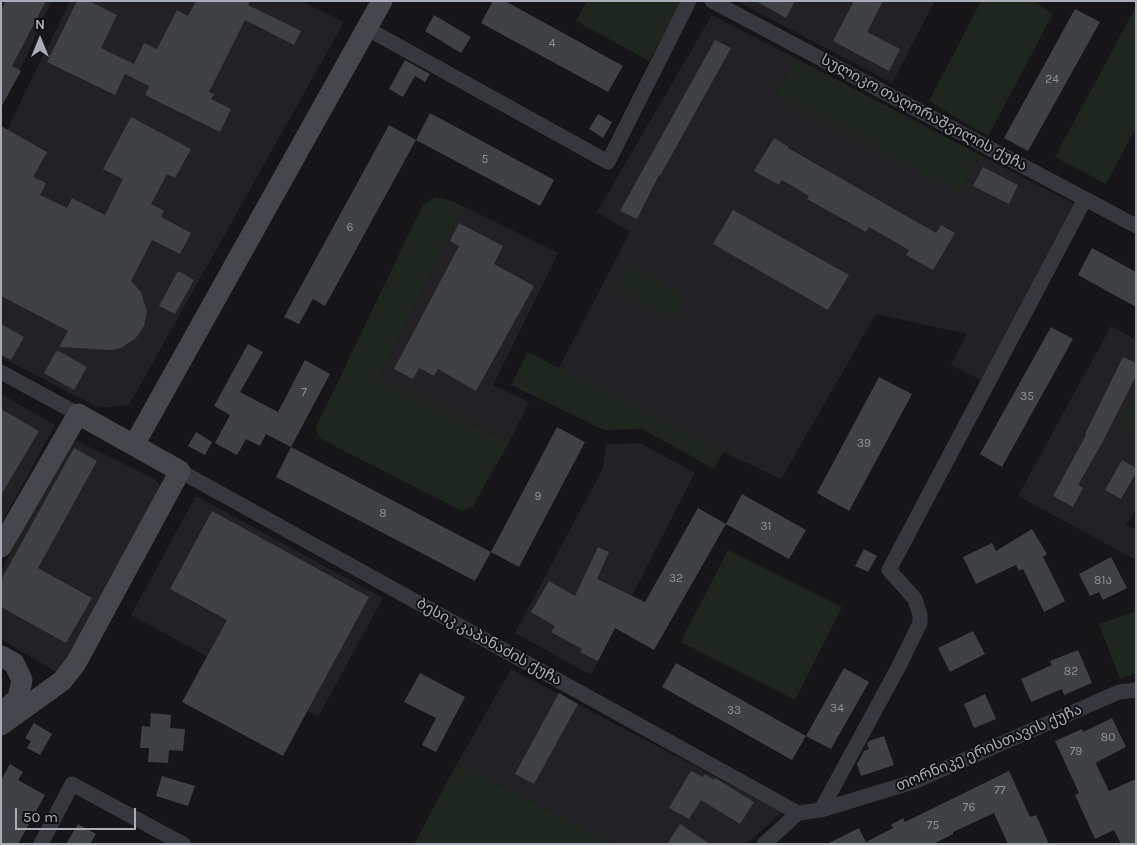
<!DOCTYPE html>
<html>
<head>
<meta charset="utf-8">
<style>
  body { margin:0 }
  #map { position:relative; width:1137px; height:845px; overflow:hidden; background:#161618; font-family:Karla,sans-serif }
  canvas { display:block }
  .frame { position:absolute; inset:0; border:2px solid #a8adb8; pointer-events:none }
  .north { position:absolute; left:15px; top:15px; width:50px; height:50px; -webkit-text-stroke:4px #111113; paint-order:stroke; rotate:0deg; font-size:14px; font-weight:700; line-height:20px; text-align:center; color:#a8adb8 }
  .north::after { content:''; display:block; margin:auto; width:18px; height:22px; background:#a8adb8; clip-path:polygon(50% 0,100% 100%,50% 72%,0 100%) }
  .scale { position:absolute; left:15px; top:808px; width:121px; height:22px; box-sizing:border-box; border:2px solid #a8adb8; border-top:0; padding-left:6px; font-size:15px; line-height:18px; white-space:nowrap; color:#a8adb8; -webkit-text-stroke:4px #111113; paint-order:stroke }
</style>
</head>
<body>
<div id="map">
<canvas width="1137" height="845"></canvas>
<div class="frame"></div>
<div class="north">N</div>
<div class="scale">50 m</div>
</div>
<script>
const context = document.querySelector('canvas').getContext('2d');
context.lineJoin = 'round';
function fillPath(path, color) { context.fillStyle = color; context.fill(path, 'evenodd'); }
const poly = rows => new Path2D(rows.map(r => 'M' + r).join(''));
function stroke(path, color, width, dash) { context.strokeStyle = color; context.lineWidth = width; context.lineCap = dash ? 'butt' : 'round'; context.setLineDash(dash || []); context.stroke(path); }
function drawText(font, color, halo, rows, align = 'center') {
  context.font = font + ' Karla,"Noto Sans Georgian",sans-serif'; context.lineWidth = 4; context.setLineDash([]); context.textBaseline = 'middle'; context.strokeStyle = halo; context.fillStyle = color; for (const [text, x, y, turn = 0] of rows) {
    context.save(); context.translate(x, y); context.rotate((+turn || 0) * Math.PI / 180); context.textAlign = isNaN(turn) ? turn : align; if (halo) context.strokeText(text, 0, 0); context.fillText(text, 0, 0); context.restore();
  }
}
fillPath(poly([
  [1,1,52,1,1,110],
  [70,1,301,1,344,22,129,405,99,408,1,357,1,142],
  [737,1,935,1,892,83],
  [712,15,797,59,776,94,959,193,980,155,1074,204,981,380,951,365,967,334,876,314,781,479,723,452,559,368,630,232,597,212],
  [463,206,558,253,493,385,529,402,509,442,378,379],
  [1111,326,1136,340,1136,509,1126,525,1136,530,1136,560,1018,496],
  [1,394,55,425,1,524],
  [77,441,155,479,164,490,58,673,1,639,1,571,68,444],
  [640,443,695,473,591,675,515,633,603,468,606,444],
  [196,496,383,598,318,717,131,615],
  [511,669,782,812,746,844,614,844,457,764]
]), '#222225');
fillPath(poly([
  [587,1,682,1,649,61,576,21],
  [981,1,1033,1,1053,14,988,136,929,101],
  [1136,7,1136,128,1106,184,1055,157],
  [797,59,980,155,959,193,776,94],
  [435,197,449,200,463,206,378,379,509,442,473,506,462,511,321,439,317,434,316,427,423,205],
  [630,265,686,294,673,319,617,290],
  [528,352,559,368,723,452,714,469,642,429,604,430,511,385],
  [1135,395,1136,395,1136,435,1119,427],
  [728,550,842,607,795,700,681,642],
  [1136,611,1136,673,1120,679,1099,624],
  [457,764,614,844,414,844]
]), '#1e261f');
fillPath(poly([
  [6,1,46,1,12,66,21,71,1,107,1,10],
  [77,1,89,1,117,15,101,48,134,64,144,43,157,49,177,10,188,16,196,1,250,1,248,5,301,31,294,45,245,20,209,92,214,94,211,99,231,109,220,132,145,95,149,86,125,74,115,95,47,62],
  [493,1,505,1,623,66,608,92,481,23],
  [756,1,795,1,786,18],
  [854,1,883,1,867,32,900,49,889,71,833,41],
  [1075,9,1100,22,1028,151,1004,138],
  [434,15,471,37,461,53,425,31],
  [715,40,731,48,660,176,659,175,637,219,620,211],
  [405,60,430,74,425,82,415,76,403,97,389,89],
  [430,113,554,180,540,206,416,140],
  [598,114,612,122,603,138,589,129],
  [131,117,191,149,175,178,167,174,151,204,164,211,161,217,191,233,180,254,152,240,131,281,141,292,147,312,144,326,135,339,121,348,111,350,59,347,68,331,1,296,1,126,47,152,33,177,46,183,40,195,67,208,72,198,105,215,123,179,103,169],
  [389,125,416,140,325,306,313,299,299,324,284,317],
  [774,138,789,147,788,148,936,233,941,225,955,233,933,270,906,255,909,250,869,227,866,232,807,199,809,196,782,180,779,185,754,171],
  [983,167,1018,185,1009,204,973,186],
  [733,210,849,275,828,310,713,244],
  [459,223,503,246,494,264,534,286,476,391,438,369,434,376,419,368,413,379,394,369,459,246,450,241],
  [1092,248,1136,272,1136,307,1078,275],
  [178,271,194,280,175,314,159,306],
  [1,324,24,337,11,360,1,355],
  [1051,327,1073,339,1002,467,980,454],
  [248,344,263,352,240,392,278,412,305,360,330,374,291,447,266,434,260,446,246,439,237,455,215,443,230,415,214,406],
  [57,350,87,367,74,390,44,373],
  [1123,357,1136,363,1136,376,1102,443,1078,485,1083,488,1073,507,1053,496,1086,435,1085,434],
  [879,377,912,394,849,511,817,493],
  [1,409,39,431,1,495],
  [557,427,585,442,519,567,491,552],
  [196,432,212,442,205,455,188,446],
  [291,447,491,552,475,581,276,477],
  [74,448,97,461,38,568,92,598,66,643,1,607,1,580],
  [1122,460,1136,468,1136,473,1121,499,1105,490],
  [742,494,806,530,789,559,726,524],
  [698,508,726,524,654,650,615,628,598,661,580,652,582,649,551,632,555,626,531,612,549,581,575,596,598,547,609,552,597,579,645,602],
  [212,511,369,597,283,756,182,702,227,620,170,589],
  [1032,529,1047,554,1043,557,1065,601,1044,612,1023,569,1019,571,1016,565,976,584,963,557,992,543,996,551],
  [864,549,877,556,868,572,855,566],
  [1111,557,1127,588,1103,600,1099,592,1090,596,1079,574],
  [973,631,985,654,950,672,938,648],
  [1078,650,1092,683,1064,695,1062,689,1031,702,1021,679,1052,665,1050,661],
  [676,663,806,736,792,760,662,687],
  [844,668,869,682,831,749,806,736],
  [420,673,465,697,436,752,422,745,436,718,404,702],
  [559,693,578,704,534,784,515,774],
  [985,694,996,719,974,728,964,704],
  [151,713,171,715,170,728,185,729,183,751,169,750,168,763,148,762,149,748,140,748,142,726,150,727],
  [1112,718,1126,747,1097,762,1096,764,1109,791,1136,779,1136,844,1121,844,1114,830,1095,839,1075,795,1079,793,1055,741,1082,729,1083,732],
  [34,723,52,734,40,755,27,748,31,741,25,738],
  [884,736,894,765,861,776,857,764,864,751,869,749,867,744,869,741],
  [10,764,23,772,18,780,45,795,18,844,1,844,1,780],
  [691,771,703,777,705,774,714,780,715,778,754,802,740,824,701,800,689,819,669,808],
  [1009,771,1030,817,1036,815,1049,844,1008,844,994,813,953,832,953,834,933,844,827,844,859,828,866,842,893,828,891,825,903,818,905,822],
  [162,776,195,786,188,806,156,796],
  [78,824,96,834,90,844,66,844],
  [680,824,710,844,667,844]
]), '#404145');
stroke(poly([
  [712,1,1136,226],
  [366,28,608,162,689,1],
  [1,372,78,414],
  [180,471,798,813],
  [821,810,899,666,920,623,920,615,915,599,889,570,1085,199],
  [41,844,72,784,183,844],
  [764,844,798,813,821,810,916,781,1119,692,1136,690]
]), '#37383d', 15);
stroke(poly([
  [134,445,382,1],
  [1,547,78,414,180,471,76,663,62,681,1,725],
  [1,656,14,663,22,680,18,698,1,713]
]), '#45474d', 21);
drawText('12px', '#8e929b', null, [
  ["4",552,44],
  ["24",1052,80],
  ["5",485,160],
  ["6",350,228],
  ["7",304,393],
  ["35",1027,397],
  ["39",864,444],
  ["9",538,497],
  ["8",383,514],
  ["31",766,527],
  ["32",676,579],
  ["81ა",1103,581],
  ["82",1071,672],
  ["34",837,709],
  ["33",734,711],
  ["80",1108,738],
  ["79",1076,752],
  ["77",1000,791],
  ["76",969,808],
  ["75",933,826]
]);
drawText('15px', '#a8adb8', '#111113', [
  ["სულიკო თაღორაშვილის ქუჩა",924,113,28],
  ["ბესიკ კაპანაძის ქუჩა",489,642,29],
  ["თორნიკე ერისთავის ქუჩა",989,748,-23]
]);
</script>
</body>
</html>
